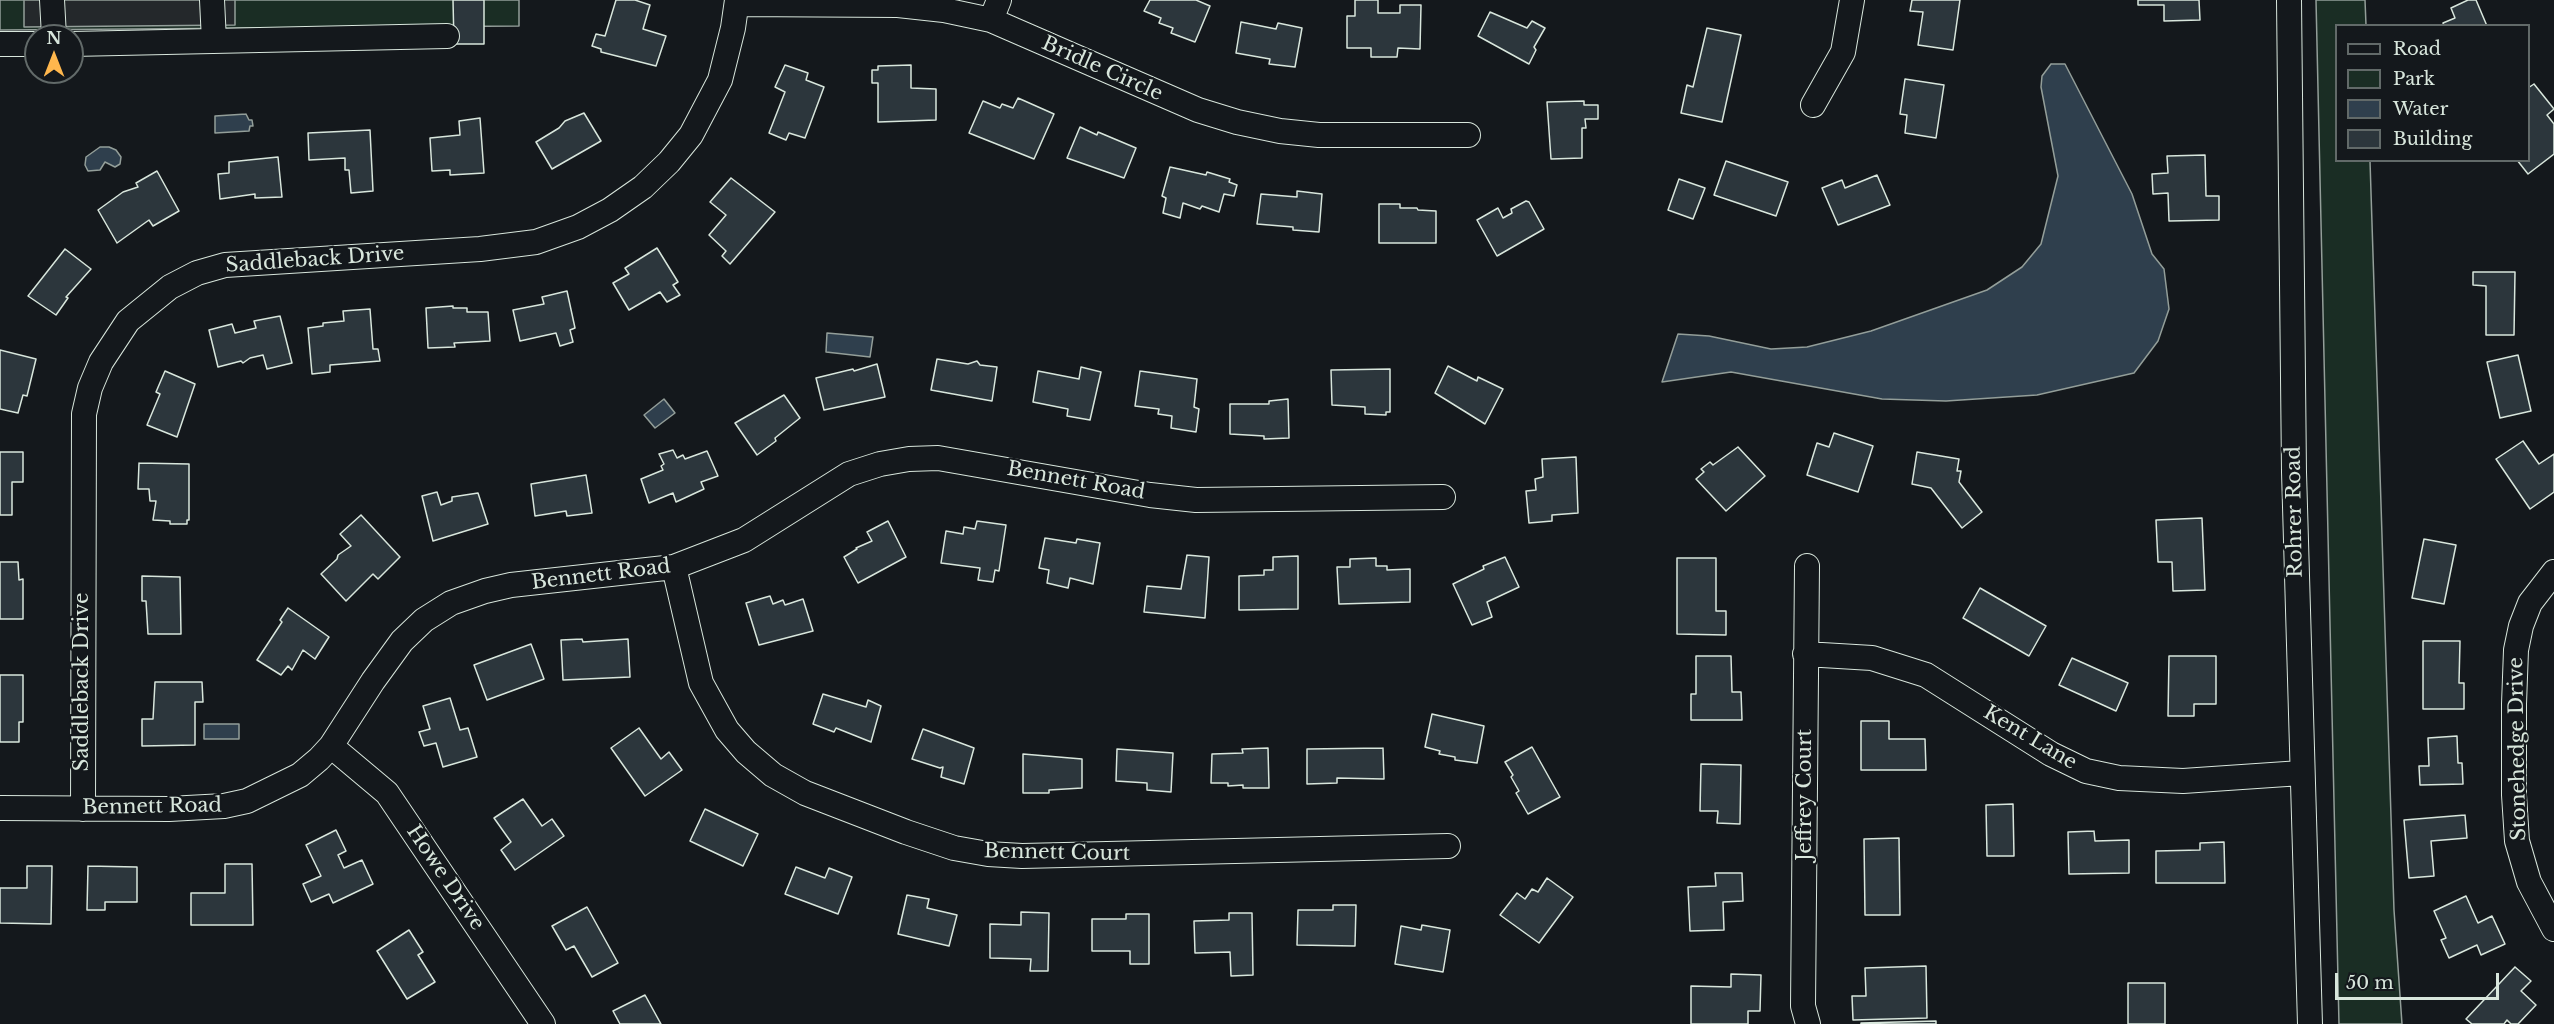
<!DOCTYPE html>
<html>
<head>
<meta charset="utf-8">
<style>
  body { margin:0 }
  #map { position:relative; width:2554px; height:1024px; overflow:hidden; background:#14181c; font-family:"Libre Baskerville",serif }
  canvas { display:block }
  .legend { position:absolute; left:2335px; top:24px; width:195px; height:138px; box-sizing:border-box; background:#14181c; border:2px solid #626a69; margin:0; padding:8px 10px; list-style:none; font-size:18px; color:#d8e6dc }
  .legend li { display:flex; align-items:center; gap:12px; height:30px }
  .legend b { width:30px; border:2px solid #626a69 }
  .north { position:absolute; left:24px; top:24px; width:60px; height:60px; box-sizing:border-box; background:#14181c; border:2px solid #626a69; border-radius:50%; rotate:0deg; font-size:16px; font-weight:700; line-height:24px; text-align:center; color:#d8e6dc }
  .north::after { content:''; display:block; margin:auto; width:21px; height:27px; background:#ffb74d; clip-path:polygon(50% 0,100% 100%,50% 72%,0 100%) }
  .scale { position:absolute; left:2335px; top:973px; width:164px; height:27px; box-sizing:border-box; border:3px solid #d8e6dc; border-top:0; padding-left:8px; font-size:18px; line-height:21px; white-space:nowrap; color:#d8e6dc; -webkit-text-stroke:4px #14181c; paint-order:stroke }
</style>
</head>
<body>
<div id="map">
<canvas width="2554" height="1024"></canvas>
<ul class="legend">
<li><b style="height:8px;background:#14181c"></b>Road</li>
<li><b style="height:16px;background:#1a2d24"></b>Park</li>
<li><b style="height:16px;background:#2f3f4d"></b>Water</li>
<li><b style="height:16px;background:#2c363c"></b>Building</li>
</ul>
<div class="north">N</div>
<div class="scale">50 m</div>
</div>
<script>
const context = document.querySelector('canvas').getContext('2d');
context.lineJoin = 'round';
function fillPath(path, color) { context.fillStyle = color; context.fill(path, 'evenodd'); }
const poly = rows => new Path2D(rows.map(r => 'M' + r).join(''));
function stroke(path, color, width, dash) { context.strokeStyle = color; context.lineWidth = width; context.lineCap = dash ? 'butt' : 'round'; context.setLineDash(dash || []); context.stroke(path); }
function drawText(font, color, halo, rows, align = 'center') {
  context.font = font + ' "Libre Baskerville",serif'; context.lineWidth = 4.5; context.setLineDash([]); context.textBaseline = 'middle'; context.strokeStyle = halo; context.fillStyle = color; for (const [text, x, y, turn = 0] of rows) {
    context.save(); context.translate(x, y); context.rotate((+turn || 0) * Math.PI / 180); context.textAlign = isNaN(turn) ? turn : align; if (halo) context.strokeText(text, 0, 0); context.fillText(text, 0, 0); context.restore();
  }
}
const green = poly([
  [0,0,519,0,519,26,0,30,0,0],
  [2316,0,2365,0,2366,25,2336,26,2336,160,2370,161,2394,910,2402,1024,2339,1024,2316,0]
]);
fillPath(green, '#1a2d24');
stroke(green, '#939e99', 1.5);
const parking = poly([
  [24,0,235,0,235,25,24,27,24,0]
]);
fillPath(parking, '#24282b');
stroke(parking, '#939e99', 1.5);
const water = poly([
  [2051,64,2065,64,2132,194,2152,254,2164,269,2169,309,2158,341,2134,373,2037,395,1946,401,1882,399,1731,372,1662,382,1678,334,1709,336,1771,349,1807,347,1871,331,1987,290,2022,267,2041,244,2058,176,2041,87,2042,76,2051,64],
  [246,114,249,120,252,120,253,126,250,126,249,131,215,133,215,116,246,114],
  [100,147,109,147,116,150,121,157,120,164,115,167,105,162,100,170,88,171,85,165,86,157,100,147],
  [827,333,873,337,870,357,826,352,827,333],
  [664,399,675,413,655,428,644,415,664,399],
  [204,724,239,724,239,739,204,739,204,724]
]);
fillPath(water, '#2f3f4d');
stroke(water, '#939e99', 1.5);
const building = poly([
  [453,0,484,0,484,44,454,44,453,0],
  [616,0,635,0,650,5,643,29,666,36,656,66,601,52,601,49,592,46,596,34,605,36,616,0],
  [1150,0,1196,0,1210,6,1195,42,1171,33,1173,28,1159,23,1161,18,1144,11,1150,0],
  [1355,0,1378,0,1378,13,1400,13,1400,5,1421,5,1420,49,1398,48,1397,57,1371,57,1371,48,1347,48,1347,16,1355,16,1355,0],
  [1912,0,1960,0,1953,50,1918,45,1923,12,1910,11,1912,0],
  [2138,0,2199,0,2200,20,2164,21,2164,5,2138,5,2138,0],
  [2468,0,2476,0,2487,26,2444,26,2443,23,2455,18,2451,8,2468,0],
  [1490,12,1527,28,1532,21,1545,28,1534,47,1536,50,1529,64,1478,36,1490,12],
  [1241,22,1276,29,1278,23,1302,28,1295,67,1269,64,1270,59,1236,53,1241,22],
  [1707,28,1741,35,1722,122,1681,113,1687,85,1693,87,1707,28],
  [785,65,808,73,806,80,824,87,805,138,789,133,786,140,769,133,785,92,775,87,785,65],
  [911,65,911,88,936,89,936,120,878,122,878,83,872,83,872,70,878,70,878,66,911,65],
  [1905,79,1944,85,1936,138,1905,133,1907,115,1900,114,1905,79],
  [2534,84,2554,109,2547,115,2554,124,2554,154,2528,174,2517,160,2528,160,2528,88,2534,84],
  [1018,98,1054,114,1034,159,969,133,983,101,1000,108,1002,104,1013,108,1018,98],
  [1584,101,1584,105,1598,105,1598,119,1585,119,1586,128,1582,128,1582,158,1551,159,1547,102,1584,101],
  [584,113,601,141,552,169,536,142,559,128,565,121,584,113],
  [480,118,484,173,450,175,450,170,432,171,430,138,460,135,459,121,480,118],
  [1080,127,1097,135,1098,132,1136,148,1124,178,1067,158,1080,127],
  [370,130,373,191,351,193,349,170,345,170,345,158,309,160,308,133,370,130],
  [2205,155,2206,196,2219,196,2219,220,2169,221,2168,193,2153,194,2152,174,2168,173,2167,156,2205,155],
  [278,157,282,197,255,198,255,194,220,199,218,174,229,173,229,162,278,157],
  [1726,161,1788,182,1776,216,1714,195,1726,161],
  [1170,167,1206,175,1207,172,1230,179,1229,182,1237,185,1234,196,1224,194,1219,212,1202,206,1200,209,1183,203,1180,218,1163,213,1166,198,1162,196,1170,167],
  [157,171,179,211,153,226,149,220,117,243,98,210,123,192,138,187,136,183,157,171],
  [1877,175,1890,205,1838,225,1822,188,1842,180,1845,188,1877,175],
  [731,178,775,212,730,264,722,256,726,251,709,235,726,215,710,202,731,178],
  [1679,179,1705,188,1693,219,1668,210,1679,179],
  [1297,191,1322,194,1319,232,1293,230,1293,227,1257,224,1261,194,1297,197,1297,191],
  [1526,201,1529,202,1544,229,1497,256,1477,220,1498,208,1503,218,1512,213,1511,209,1526,201],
  [1379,204,1400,204,1400,208,1417,208,1418,210,1436,211,1436,243,1379,243,1379,204],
  [657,248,678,282,673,285,680,295,667,302,660,292,629,310,613,283,629,274,625,268,657,248],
  [65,249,91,269,66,297,68,298,56,315,28,296,65,249],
  [2473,272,2515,272,2514,335,2486,335,2486,286,2473,285,2473,272],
  [567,291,575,328,570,330,573,342,560,346,556,333,520,341,513,310,544,304,542,297,567,291],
  [453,306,453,308,467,308,467,312,488,312,490,341,454,343,455,347,428,348,426,308,453,306],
  [370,309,373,349,378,349,380,361,330,365,330,372,312,374,308,328,323,326,323,323,344,321,343,311,370,309],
  [280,316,292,363,267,369,263,355,250,358,243,363,241,361,218,367,209,330,232,324,235,333,256,328,254,321,280,316],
  [0,350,36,359,27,396,23,395,18,413,0,409,0,350],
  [2518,355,2531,411,2500,418,2487,362,2518,355],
  [937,359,968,364,977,361,980,365,997,367,992,401,931,390,937,359],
  [877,364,885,397,824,410,816,378,853,369,854,371,877,364],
  [1448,366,1477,381,1478,377,1503,389,1485,424,1435,393,1448,366],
  [1081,367,1101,372,1090,420,1067,416,1068,409,1033,402,1038,371,1079,379,1081,367],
  [1390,369,1390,412,1386,412,1386,415,1365,414,1365,407,1332,405,1331,370,1390,369],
  [165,371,195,384,177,437,147,425,160,394,156,392,165,371],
  [1140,371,1197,379,1194,407,1199,409,1196,432,1171,428,1172,416,1158,414,1159,409,1135,406,1140,371],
  [784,395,800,418,775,438,776,441,757,455,735,423,784,395],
  [1288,399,1289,438,1264,439,1264,436,1230,434,1230,404,1269,404,1269,401,1288,399],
  [1834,433,1873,446,1858,492,1807,475,1817,443,1829,447,1834,433],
  [2523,441,2539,464,2554,454,2554,492,2530,509,2496,459,2523,441],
  [1738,447,1765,476,1726,511,1696,479,1704,472,1701,469,1710,462,1713,465,1738,447],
  [673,450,677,458,683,455,685,459,707,451,718,476,701,482,704,489,676,502,673,493,649,503,641,479,663,470,661,466,664,464,659,454,673,450],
  [0,452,23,452,23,482,12,482,12,515,0,515,0,452],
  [1917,452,1959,459,1957,471,1961,471,1959,482,1982,512,1962,528,1931,488,1912,484,1917,452],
  [1576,457,1578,513,1552,515,1552,521,1529,523,1526,491,1536,490,1535,479,1543,477,1542,459,1576,457],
  [139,463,189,464,189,520,187,520,187,524,170,524,170,521,153,520,156,501,150,501,149,489,138,489,139,463],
  [586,475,592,513,567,516,566,511,535,516,531,484,586,475],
  [437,492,441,505,452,501,452,497,478,493,488,524,433,541,422,496,437,492],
  [361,515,400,557,378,579,373,574,346,601,321,574,337,559,338,555,351,546,340,534,361,515],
  [2202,518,2205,590,2173,591,2172,562,2158,562,2156,520,2202,518],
  [888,521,906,557,858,583,844,557,857,549,856,548,872,541,867,532,888,521],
  [977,521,1006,525,999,571,995,570,993,582,978,580,980,568,941,563,946,531,963,534,964,527,975,529,977,521],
  [1045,538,1076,543,1077,539,1100,543,1093,584,1070,578,1068,588,1047,583,1049,570,1039,568,1045,538],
  [2424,539,2456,545,2444,604,2412,598,2424,539],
  [1187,555,1209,557,1205,618,1144,612,1147,586,1181,589,1187,555],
  [1298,556,1298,609,1239,610,1239,576,1264,575,1264,570,1273,570,1273,557,1298,556],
  [1505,557,1519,587,1487,602,1492,617,1472,625,1453,584,1484,569,1483,566,1505,557],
  [1376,558,1376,566,1387,566,1387,570,1410,569,1410,602,1339,604,1337,567,1350,567,1350,559,1376,558],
  [1677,558,1716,558,1716,611,1726,611,1726,635,1677,634,1677,558],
  [0,562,18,562,19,580,23,579,23,619,0,619,0,562],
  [142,576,180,577,181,634,148,634,146,601,142,601,142,576],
  [1980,588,2046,626,2029,656,1963,618,1980,588],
  [770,596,773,604,783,600,785,605,803,599,813,631,759,645,746,603,770,596],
  [288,608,329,637,315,659,303,650,292,670,288,666,281,675,257,660,282,622,280,620,288,608],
  [582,639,583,642,628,639,630,677,563,680,561,640,582,639],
  [2423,641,2460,641,2459,683,2464,683,2464,709,2423,709,2423,641],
  [531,644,544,679,487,700,474,665,531,644],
  [1696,656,1731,656,1732,692,1741,692,1742,720,1691,720,1691,694,1696,694,1696,656],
  [2169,656,2216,656,2216,704,2194,704,2194,716,2168,716,2169,656],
  [2072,658,2128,683,2116,711,2059,685,2072,658],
  [0,675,23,675,23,722,19,722,19,742,0,742,0,675],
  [155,682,202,682,203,702,195,702,195,745,142,746,142,719,153,719,155,682],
  [823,694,866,707,868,700,881,706,871,742,836,728,834,732,813,724,823,694],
  [450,698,460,730,468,728,477,757,443,767,436,743,424,746,419,732,430,729,423,706,450,698],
  [1432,714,1484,726,1477,763,1455,760,1455,757,1439,754,1440,751,1425,747,1432,714],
  [1861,721,1889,721,1889,739,1925,739,1926,770,1861,770,1861,721],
  [639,728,661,759,669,752,682,770,645,796,611,748,639,728],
  [923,729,974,748,964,784,941,777,943,767,940,768,912,759,923,729],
  [2457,736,2458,763,2462,763,2463,784,2420,785,2419,766,2429,766,2428,738,2457,736],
  [1532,747,1560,797,1528,814,1516,793,1519,791,1511,777,1513,775,1505,762,1532,747],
  [1268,748,1269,788,1243,788,1243,785,1228,786,1228,783,1211,783,1212,754,1243,753,1242,749,1268,748],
  [1383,748,1384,779,1337,778,1337,783,1307,784,1307,749,1383,748],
  [1117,749,1173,753,1171,792,1147,790,1147,783,1116,781,1117,749],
  [1023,754,1082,759,1082,788,1049,790,1049,793,1023,793,1023,754],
  [1701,764,1741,765,1740,824,1717,823,1718,811,1700,811,1701,764],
  [523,799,542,826,552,819,564,836,515,870,501,850,511,842,494,818,523,799],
  [2013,804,2014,856,1987,856,1986,805,2013,804],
  [705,809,758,834,743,866,690,841,705,809],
  [2465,815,2467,838,2431,841,2434,876,2409,878,2404,820,2465,815],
  [336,830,346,851,338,855,344,868,362,860,373,884,333,903,329,894,311,902,303,884,321,876,306,845,336,830],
  [2094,831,2095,841,2129,840,2129,873,2069,874,2068,832,2094,831],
  [1899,838,1900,915,1865,915,1864,839,1899,838],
  [2224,842,2225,883,2156,883,2156,851,2200,850,2200,843,2224,842],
  [225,864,252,864,253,925,191,925,191,893,225,893,225,864],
  [27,866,52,866,51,924,0,923,0,888,27,888,27,866],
  [88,866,137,867,137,902,105,902,105,910,87,910,88,866],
  [796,867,825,878,829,868,852,877,838,914,785,894,796,867],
  [1715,873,1742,873,1743,901,1723,902,1724,930,1690,931,1688,887,1716,886,1715,873],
  [1547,878,1573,897,1539,943,1500,915,1517,893,1525,899,1532,889,1538,892,1547,878],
  [907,895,929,899,927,908,957,915,949,946,898,934,907,895],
  [2466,896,2478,923,2492,916,2505,944,2481,955,2477,945,2449,958,2441,940,2446,938,2434,911,2466,896],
  [1333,905,1356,905,1355,946,1297,945,1298,910,1333,910,1333,905],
  [587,907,618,963,592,977,574,946,566,950,552,926,587,907],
  [1021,912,1049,913,1048,971,1030,971,1031,959,990,958,990,924,1021,925,1021,912],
  [1229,913,1252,913,1253,975,1231,976,1230,952,1195,953,1194,921,1229,920,1229,913],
  [1126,914,1149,914,1149,964,1130,964,1130,951,1092,951,1092,919,1126,919,1126,914],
  [1422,925,1450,930,1443,972,1395,964,1401,926,1421,930,1422,925],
  [409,930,423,952,418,955,435,982,407,999,377,951,409,930],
  [1926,966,1927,1018,1853,1020,1852,996,1866,996,1865,968,1926,966],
  [2515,967,2531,981,2521,991,2536,1005,2518,1024,2511,1024,2507,1020,2504,1024,2472,1024,2466,1019,2515,967],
  [1731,974,1761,975,1760,1011,1748,1011,1748,1024,1691,1024,1691,986,1731,987,1731,974],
  [2128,983,2165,983,2165,1024,2128,1024,2128,983],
  [645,995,661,1024,620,1024,613,1011,645,995],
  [1936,1021,1936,1024,1861,1024,1861,1023,1936,1021]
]);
fillPath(building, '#2c363c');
stroke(building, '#d8e6dc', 1.5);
const minor = poly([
  [52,0,54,36],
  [212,0,214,41],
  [2289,0,2294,472,2310,1024],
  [737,4,898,5,944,10,991,20,1198,110,1237,122,1280,131,1319,135,1468,135],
  [991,20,999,0],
  [0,44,36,44],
  [72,44,447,36],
  [1813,105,1843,52,1852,0],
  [1807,566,1803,1006,1808,1024],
  [674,567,701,683,727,730,746,752,773,775,805,793,906,832,954,848,988,854,1022,856,1448,846],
  [2554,572,2530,603,2521,626,2516,650,2514,704,2514,795,2517,841,2529,882,2554,929],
  [1805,654,1872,658,1926,675,2051,754,2086,771,2119,778,2183,781,2301,773],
  [331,746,387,793,543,1024],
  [0,808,169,809,224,806,247,801,300,775,319,759,331,746,373,681,402,641,424,620,451,603,485,591,511,585,674,567,744,540,849,474,880,464,909,459,938,458,1150,495,1196,500,1443,497],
  [83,809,84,414,90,388,101,362,128,321,170,287,197,273,225,265,480,249,536,242,578,227,610,210,643,187,669,162,691,135,720,80,733,28,737,0]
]);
stroke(minor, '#d8e6dc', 26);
stroke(minor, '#14181c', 24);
drawText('20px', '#d8e6dc', '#14181c', [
  ["Bridle Circle",1102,69,24],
  ["Saddleback Drive",315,260,-4],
  ["Bennett Road",1076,481,10],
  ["Rohrer Road",2295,512,-91],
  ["Bennett Road",601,575,-7],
  ["Saddleback Drive",82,682,-90],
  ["Kent Lane",2030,738,31],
  ["Stonehedge Drive",2518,749,-91],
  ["Jeffrey Court",1805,795,-90],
  ["Bennett Road",152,807,-1],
  ["Bennett Court",1057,853,1],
  ["Howe Drive",445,878,56]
]);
</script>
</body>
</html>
